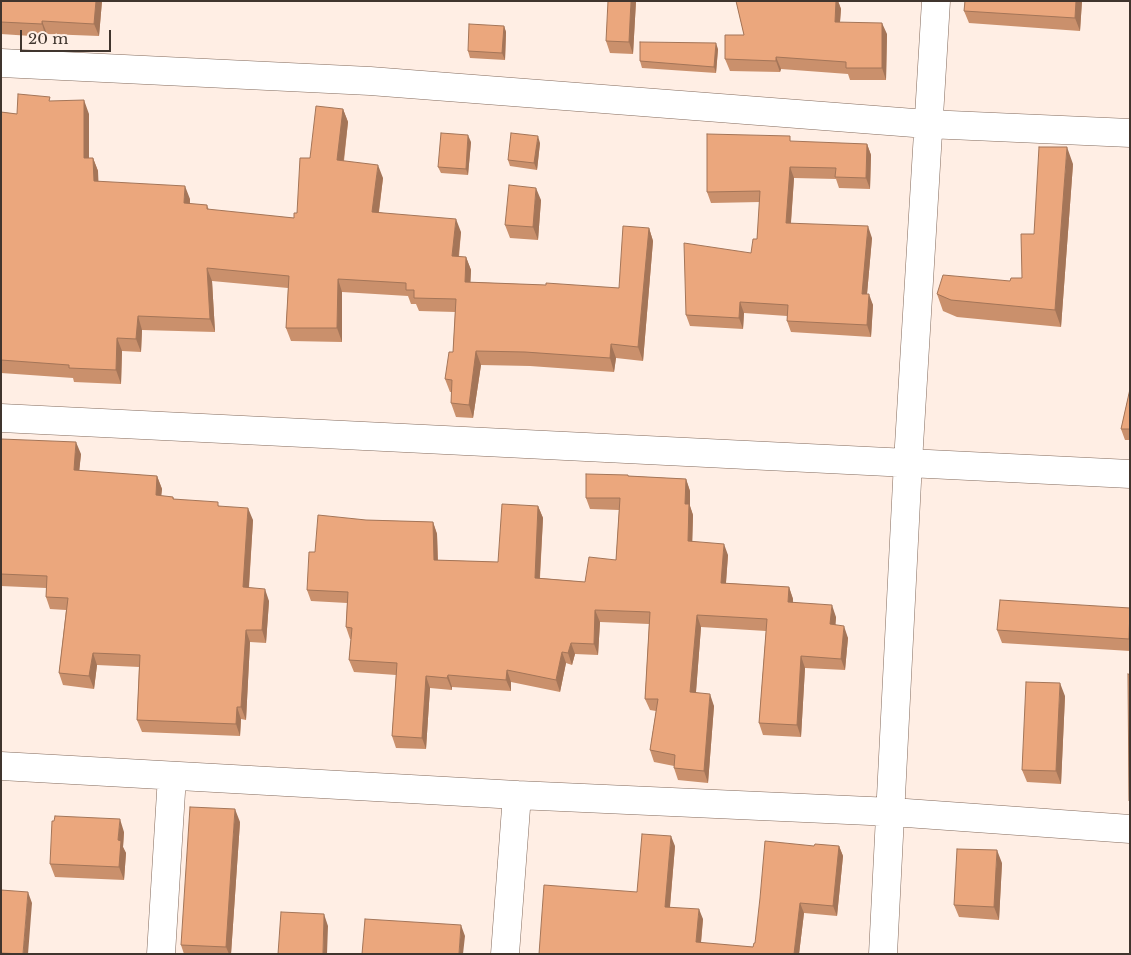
<!DOCTYPE html>
<html>
<head>
<meta charset="utf-8">
<style>
  body { margin:0 }
  #map { position:relative; width:1131px; height:955px; overflow:hidden; background:#ffeee4; font-family:"Libre Baskerville",serif }
  canvas { display:block }
  .frame { position:absolute; inset:0; border:2px solid #40352e; pointer-events:none }
  .scale { position:absolute; left:20px; top:30px; width:91px; height:22px; box-sizing:border-box; border:2px solid #40352e; border-top:0; padding-left:6px; font-size:15px; line-height:18px; white-space:nowrap; color:#40352e; -webkit-text-stroke:4px #ffeee4; paint-order:stroke }
</style>
</head>
<body>
<div id="map">
<canvas width="1131" height="955"></canvas>
<div class="frame"></div>
<div class="scale">20 m</div>
</div>
<script>
const context = document.querySelector('canvas').getContext('2d');
context.lineJoin = 'round';
const poly = rows => new Path2D(rows.map(r => 'M' + r).join(''));
function stroke(path, color, width, dash) { context.strokeStyle = color; context.lineWidth = width; context.lineCap = dash ? 'butt' : 'round'; context.setLineDash(dash || []); context.stroke(path); }
function fillPath(path, color) { context.fillStyle = color; context.fill(path, 'evenodd'); }
const minor = poly([
  [1,63,370,81,927,124,1130,133],
  [1,418,1130,474],
  [1,766,517,795,892,812,1130,829],
  [161,954,172,776],
  [505,954,517,795],
  [883,954,908,462,936,1]
]);
stroke(minor, '#846b5d', 29);
stroke(minor, '#fff', 28);
fillPath(poly([
  [1,1,102,1,99,36,47,34,46,37,1,34],
  [636,1,633,54,610,53,606,41],
  [736,1,838,1,841,9,840,22,887,34,886,80,850,80,848,74,781,69,780,72,730,71,725,59,744,35],
  [965,1,1082,1,1080,31,969,23,964,11],
  [504,26,506,32,505,60,470,58,468,51],
  [718,49,716,73,642,68,640,61],
  [51,101,89,114,89,158,93,158,98,171,98,181,190,199,190,204,207,205,209,210,294,218,297,213,310,158,343,109,348,122,344,161,383,178,379,212,461,232,459,257,466,257,471,270,470,282,619,288,649,228,653,241,643,361,616,358,614,372,530,366,481,365,473,418,456,417,451,403,452,392,450,392,445,379,453,352,455,312,419,311,416,304,411,304,408,296,342,292,342,342,291,341,286,328,288,288,212,281,215,332,142,330,141,352,122,351,121,384,74,382,73,378,1,373,1,112,17,114],
  [471,142,468,175,441,173,438,167],
  [792,142,867,144,871,155,870,189,839,188,836,179,794,178,791,223,872,238,867,294,873,305,871,337,791,332,787,321,787,316,744,313,743,329,690,326,686,315,751,253,757,239,760,202,711,203,707,192],
  [540,143,537,170,510,166,508,160],
  [1073,164,1061,327,957,317,943,311,937,294,1010,281,1022,278,1034,234],
  [541,200,538,240,510,238,505,225],
  [1130,389,1130,440,1125,440,1121,429],
  [1,439,81,454,79,471,157,476,162,489,161,496,173,497,174,499,220,506,253,520,249,588,269,601,266,643,250,642,246,720,241,719,240,736,142,732,137,720,139,667,97,665,94,689,63,685,59,673,66,610,50,609,46,597,46,588,1,586],
  [629,476,686,479,690,491,690,506,693,515,692,541,728,555,726,583,789,587,793,599,793,602,836,617,835,624,848,638,845,670,805,668,801,737,763,735,759,723,766,631,701,627,696,692,714,706,708,783,678,780,674,768,674,766,654,762,650,750,656,711,650,710,645,699,649,624,600,622,598,655,575,654,572,665,566,663,560,692,511,682,511,691,452,687,452,690,430,688,426,749,396,748,392,736,396,675,354,672,349,660,351,639,350,639,346,627,347,603,311,601,307,590,315,552,366,520,433,522,437,534,438,560,498,562,538,506,543,518,540,578,585,582,616,560,619,510,590,509,586,498],
  [1130,608,1130,651,1002,643,997,630],
  [1065,696,1061,784,1027,782,1022,770],
  [240,822,231,954,184,954,181,945],
  [124,832,123,847,126,853,124,880,55,877,50,864],
  [675,846,670,907,703,919,701,943,753,947,814,846,839,846,843,856,837,916,804,913,799,954,539,954,637,892],
  [1002,863,999,920,959,917,954,905]
]), '#ca906c');
fillPath(poly([
  [96,1,102,1,99,36,94,24],
  [631,1,636,1,633,54,629,42],
  [836,1,838,1,841,9,839,34,835,22],
  [1076,1,1082,1,1080,31,1075,18],
  [42,21,47,34,46,37,42,24],
  [882,23,887,34,886,80,882,68],
  [504,26,506,32,505,60,502,53],
  [716,43,718,49,716,73,714,67],
  [776,57,781,69,780,72,776,61],
  [84,100,89,114,89,171,84,158],
  [343,109,348,122,342,174,337,160],
  [468,135,471,142,468,175,466,169],
  [538,136,540,143,537,170,534,163],
  [867,144,871,155,870,189,866,178],
  [1067,147,1073,164,1061,327,1055,310],
  [93,158,98,171,99,194,94,181],
  [378,165,383,178,377,225,372,212],
  [790,167,794,178,790,234,786,223],
  [185,186,190,199,189,216,184,203],
  [536,188,541,200,538,240,533,227],
  [456,219,461,232,457,270,452,256],
  [868,226,872,238,866,305,862,294],
  [649,228,653,241,643,361,638,347],
  [466,257,471,270,470,295,465,282],
  [207,268,212,281,215,332,210,319],
  [338,279,342,292,342,342,337,328],
  [869,294,873,305,871,337,867,325],
  [740,302,744,313,743,329,739,318],
  [138,316,142,330,141,352,136,339],
  [117,338,122,351,121,384,116,370],
  [611,344,616,358,614,372,610,358],
  [476,351,481,365,473,418,469,405],
  [76,442,81,454,78,483,74,470],
  [157,476,162,489,160,507,156,495],
  [686,479,690,491,690,506,693,515,692,553,688,541,685,504],
  [538,506,543,518,539,590,535,578],
  [248,508,253,520,248,599,243,587],
  [433,522,437,534,438,572,434,560],
  [724,544,728,555,725,595,721,583],
  [789,587,793,599,792,614,788,602],
  [265,589,269,601,266,643,262,630],
  [832,605,836,617,835,635,830,624],
  [595,610,600,622,598,655,594,644],
  [697,615,701,627,695,704,690,692],
  [844,626,848,638,845,670,841,659],
  [246,630,250,642,246,720,241,707],
  [571,643,575,654,572,665,568,653],
  [562,652,566,663,560,692,556,680],
  [93,653,97,665,94,689,89,676],
  [801,656,805,668,801,737,797,725],
  [507,670,511,682,511,691,506,680],
  [448,675,452,687,452,690,447,678],
  [426,676,430,688,426,749,422,738],
  [1060,683,1065,696,1061,784,1056,771],
  [710,694,714,706,708,783,704,771],
  [237,707,241,719,240,736,236,724],
  [235,809,240,822,231,954,229,954,226,947],
  [120,819,124,832,123,847,126,853,124,880,119,867,118,840],
  [671,836,675,846,669,917,665,907],
  [839,846,843,856,837,916,833,906],
  [997,850,1002,863,999,920,994,907],
  [28,892,32,903,28,954,23,954],
  [800,903,804,913,799,954,794,954],
  [699,909,703,919,700,952,696,942],
  [324,914,328,926,327,954,323,954],
  [461,925,465,936,463,954,459,954]
]), '#a47558');
const building = poly([
  [1,1,96,1,94,24,42,21,42,24,1,22,1,1],
  [608,1,631,1,629,42,606,41,608,1],
  [736,1,836,1,835,22,882,23,882,68,846,68,846,62,776,57,776,61,725,59,725,35,744,35,736,1],
  [965,1,1076,1,1075,18,964,11,965,1],
  [469,24,504,26,502,53,468,51,469,24],
  [640,42,716,43,714,67,640,61,640,42],
  [18,94,50,97,49,101,84,100,84,158,93,158,94,181,185,186,184,203,207,205,207,209,294,218,294,213,297,213,300,158,310,158,316,106,343,109,337,160,378,165,372,212,456,219,452,256,466,257,465,282,546,285,546,283,619,288,623,226,649,228,638,347,611,344,610,358,525,352,476,351,469,405,451,403,452,380,445,379,449,352,453,352,456,299,414,298,414,290,406,290,406,283,338,279,337,328,286,328,289,276,207,268,210,319,138,316,136,339,117,338,116,370,69,368,69,365,1,360,1,112,17,114,18,94],
  [441,133,468,135,466,169,438,167,441,133],
  [511,133,538,136,534,163,508,160,511,133],
  [707,134,790,136,790,141,867,144,866,178,835,177,836,168,790,167,786,223,868,226,862,294,869,294,867,325,787,321,788,305,740,302,739,318,686,315,684,243,751,253,753,239,757,239,760,191,707,192,707,134],
  [1039,147,1067,147,1055,310,951,300,937,294,943,275,1010,281,1011,278,1022,278,1021,234,1034,234,1039,147],
  [509,185,536,188,533,227,505,225,509,185],
  [1130,389,1130,429,1121,429,1130,389],
  [1,439,76,442,74,470,157,476,156,495,173,497,173,499,218,502,218,506,248,508,243,587,265,589,262,630,246,630,241,707,237,707,236,724,137,720,140,655,93,653,89,676,59,673,68,598,46,597,47,576,1,574,1,439],
  [586,474,628,475,628,476,686,479,685,504,689,504,688,541,724,544,721,583,789,587,788,602,832,605,830,624,844,626,841,659,801,656,797,725,759,723,767,619,697,615,690,692,710,694,704,771,674,768,675,755,650,750,658,699,645,699,650,612,595,610,594,644,571,643,568,653,562,652,556,680,507,670,506,680,448,675,447,678,426,676,422,738,392,736,397,663,349,660,352,628,346,627,348,592,307,590,309,552,315,552,318,515,366,520,433,522,434,560,498,562,502,504,538,506,535,578,585,582,589,557,616,560,620,498,586,498,586,474],
  [1000,600,1130,608,1129,639,997,630,1000,600],
  [1128,674,1130,675,1130,802,1129,801,1128,674],
  [1026,682,1060,683,1056,771,1022,770,1026,682],
  [190,807,235,809,226,947,181,945,190,807],
  [55,816,120,819,118,840,121,841,119,867,50,864,52,821,54,821,55,816],
  [642,834,671,836,665,907,699,909,696,942,753,947,754,943,755,943,760,898,765,841,814,846,815,844,839,846,833,906,800,903,794,954,539,954,544,885,637,892,642,834],
  [957,849,997,850,994,907,954,905,957,849],
  [1,890,28,892,23,954,1,953,1,890],
  [281,912,324,914,323,954,278,954,281,912],
  [365,919,461,925,459,954,362,954,365,919]
]);
fillPath(building, '#eba77d');
stroke(building, '#a47558', 1);
</script>
</body>
</html>
